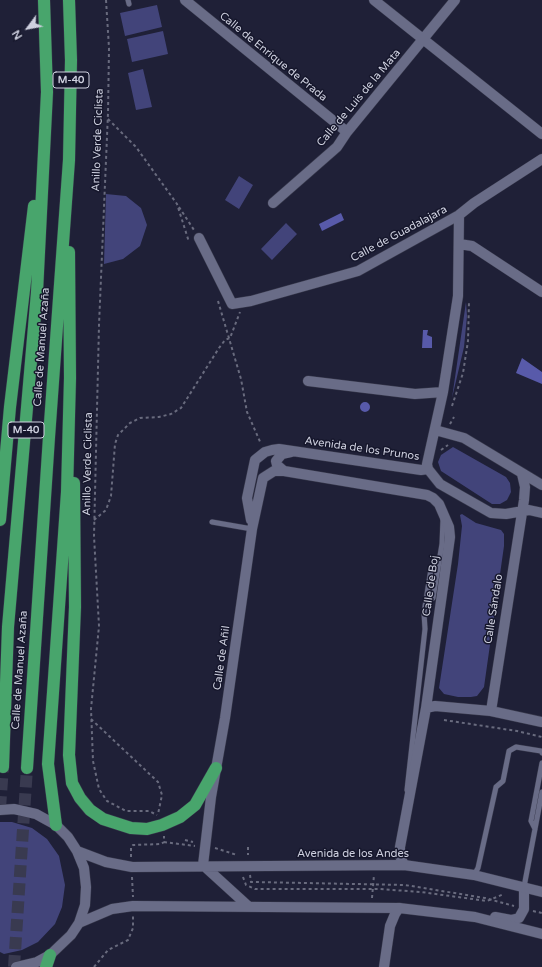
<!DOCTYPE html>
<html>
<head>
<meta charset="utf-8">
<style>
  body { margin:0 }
  #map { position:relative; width:542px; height:967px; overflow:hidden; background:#1f2037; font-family:"Varela Round",sans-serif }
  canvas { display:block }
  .north { position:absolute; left:8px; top:8px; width:40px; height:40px; -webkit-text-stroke:3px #16172c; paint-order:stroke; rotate:238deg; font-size:11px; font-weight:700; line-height:16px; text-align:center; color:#ced0df }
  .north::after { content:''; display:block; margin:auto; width:14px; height:18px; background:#ced0df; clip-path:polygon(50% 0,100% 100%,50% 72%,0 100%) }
</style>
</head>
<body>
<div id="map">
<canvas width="542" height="967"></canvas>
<div class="north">N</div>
</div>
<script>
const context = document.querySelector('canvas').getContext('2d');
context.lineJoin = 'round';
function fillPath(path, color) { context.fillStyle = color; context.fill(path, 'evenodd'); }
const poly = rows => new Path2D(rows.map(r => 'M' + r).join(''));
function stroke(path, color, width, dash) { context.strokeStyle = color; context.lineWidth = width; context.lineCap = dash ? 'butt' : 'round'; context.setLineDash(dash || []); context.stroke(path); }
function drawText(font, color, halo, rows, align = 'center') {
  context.font = font + ' "Varela Round",sans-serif'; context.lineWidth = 3; context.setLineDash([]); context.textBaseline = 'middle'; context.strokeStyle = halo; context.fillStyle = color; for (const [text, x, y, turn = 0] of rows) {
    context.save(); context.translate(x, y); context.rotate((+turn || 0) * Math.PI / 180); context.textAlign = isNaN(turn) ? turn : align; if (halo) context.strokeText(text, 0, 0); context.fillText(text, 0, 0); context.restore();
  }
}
fillPath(poly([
  [157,5,162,27,125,36,120,13],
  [163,31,168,54,132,62,127,39],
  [143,69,152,107,136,110,128,73],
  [239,176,253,185,239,209,225,200],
  [106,194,126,196,141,208,147,225,140,246,123,259,104,264],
  [286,223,297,234,272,260,261,249],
  [466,302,467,316,464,347,452,398],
  [453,447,506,477,510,483,511,492,507,500,500,504,492,504,441,471,438,462,441,455],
  [462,514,476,523,501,530,504,534,504,546,484,687,477,696,471,697,458,697,444,694,439,688,458,564,462,526,460,515],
  [0,822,12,822,32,828,47,839,59,856,65,885,62,907,55,924,38,942,22,950,4,954,0,952]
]), '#42447a');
fillPath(poly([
  [341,213,344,220,322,231,319,224],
  [423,330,428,330,427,335,432,337,432,348,422,348],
  [522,358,542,372,542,384,516,373],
  '360 407a5 5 0 1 1 10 0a5 5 0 1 1-10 0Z'
]), '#585aaa');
stroke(poly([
  [0,808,3,767],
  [14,967,27,768]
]), '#393a50', 12, [12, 6]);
const service = poly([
  [128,0,129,4],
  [212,522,252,529],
  [433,598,442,544,443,519],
  [407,790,425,629,424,613,431,569],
  [535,829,531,821,542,763],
  [474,875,478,868,496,787,503,781,509,751,516,747,541,751,542,753],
  [524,887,542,792]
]);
const minor = poly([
  [185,0,347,132],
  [374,0,542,134],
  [273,203,337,147,347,132,455,0],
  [459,215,458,296,443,392,427,464,428,469,440,484,491,513,506,514,529,510,542,513],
  [199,238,232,304,251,301,358,271,459,215,474,203,542,159],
  [459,244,472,246,542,292],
  [308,381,415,394,443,392],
  [435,430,464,438,542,485],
  [284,471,277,465,276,461,282,454,291,452],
  [251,520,247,498,255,460,265,452,272,450,279,449,421,470,428,469],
  [426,708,435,706,491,711,542,722],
  [491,711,524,500,525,487,522,474],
  [203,865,211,797,225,718,252,529,263,478,274,471,284,471,427,495,433,498,439,504,449,527,450,537,426,708,400,847,400,856,404,865],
  [495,917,511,920,519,918,524,909,524,887],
  [384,967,390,926,395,914,399,908]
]);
const secondary = poly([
  [0,810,14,809,36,814,56,825,68,837,77,851,84,868,86,887,85,905,79,923,71,935,50,955,37,962,16,967],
  [77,851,106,862,132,867,404,865,474,875,542,892],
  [203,865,248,906],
  [79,923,112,909,133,906,399,908,475,917,542,934]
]);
const motorway = poly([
  [74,483,75,607,69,755,72,783,80,798,90,810,103,819,131,828,147,829,162,825,180,817,195,805,216,768],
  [0,520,10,407,34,206],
  [3,767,8,627,37,292,47,92,44,0],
  [27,768,49,437,69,160,71,60,69,0],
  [56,825,48,764,67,492,70,378,69,252],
  [46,967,50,955]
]);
stroke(service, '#38394c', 6);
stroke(minor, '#38394c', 11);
stroke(secondary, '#38394c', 11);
stroke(motorway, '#38394c', 13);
stroke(poly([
  [106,0,109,48,108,113,99,325,94,536,99,626,91,709,93,761,99,789,107,801,126,811,149,811,157,815],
  [108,119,136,147,177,204,189,242],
  [179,207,194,230],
  [218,301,241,379,247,412,261,444],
  [452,406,463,373,468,341,469,301],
  [450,424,454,417],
  [441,450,448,445],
  [94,520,106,510,111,496,115,444,118,435,130,423,140,418,159,417,171,414,181,408,219,348,225,340,230,338,240,312],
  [91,719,158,782,162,795,158,814],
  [444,720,517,731,542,737],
  [185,840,193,842],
  [164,842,195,846],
  [248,847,248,855],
  [215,848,237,855],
  [131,857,131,847,133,845,161,844,164,842,164,836],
  [250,875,251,882,254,882,405,885,485,898,514,906],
  [132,877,133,897],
  [243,877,246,885,255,889,379,889,421,892,487,901,504,894],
  [372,898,374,875],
  [533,911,542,913],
  [94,967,108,950,128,940,133,928,133,915]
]), '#696b7e', 2, [3, 3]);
stroke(service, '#696c87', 5);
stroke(minor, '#696c87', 10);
stroke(secondary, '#696c87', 10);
stroke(motorway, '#48a56c', 12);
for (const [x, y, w] of [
  [71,80,36],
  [26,430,36]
]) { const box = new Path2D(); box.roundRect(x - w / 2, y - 8, w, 16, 3); context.fillStyle = '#16172c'; context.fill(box); stroke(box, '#ced0df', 1); }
drawText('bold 10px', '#ced0df', null, [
  ["M-40",71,80],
  ["M-40",26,430]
]);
drawText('11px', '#ced0df', '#16172c', [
  ["Calle de Enrique de Prada",273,57,39],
  ["Calle de Luis de la Mata",359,98,-50],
  ["Anillo Verde Ciclista",98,140,-88],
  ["Calle de Guadalajara",399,234,-28],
  ["Calle de Manuel Azaña",42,347,-86],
  ["Avenida de los Prunos",362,449,8],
  ["Anillo Verde Ciclista",88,464,-89],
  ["Calle de Boj",431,586,-82],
  ["Calle Sándalo",494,609,-81],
  ["Calle de Añil",222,658,-82],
  ["Calle de Manuel Azaña",20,670,-86],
  ["Avenida de los Andes",353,854]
]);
</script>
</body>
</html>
